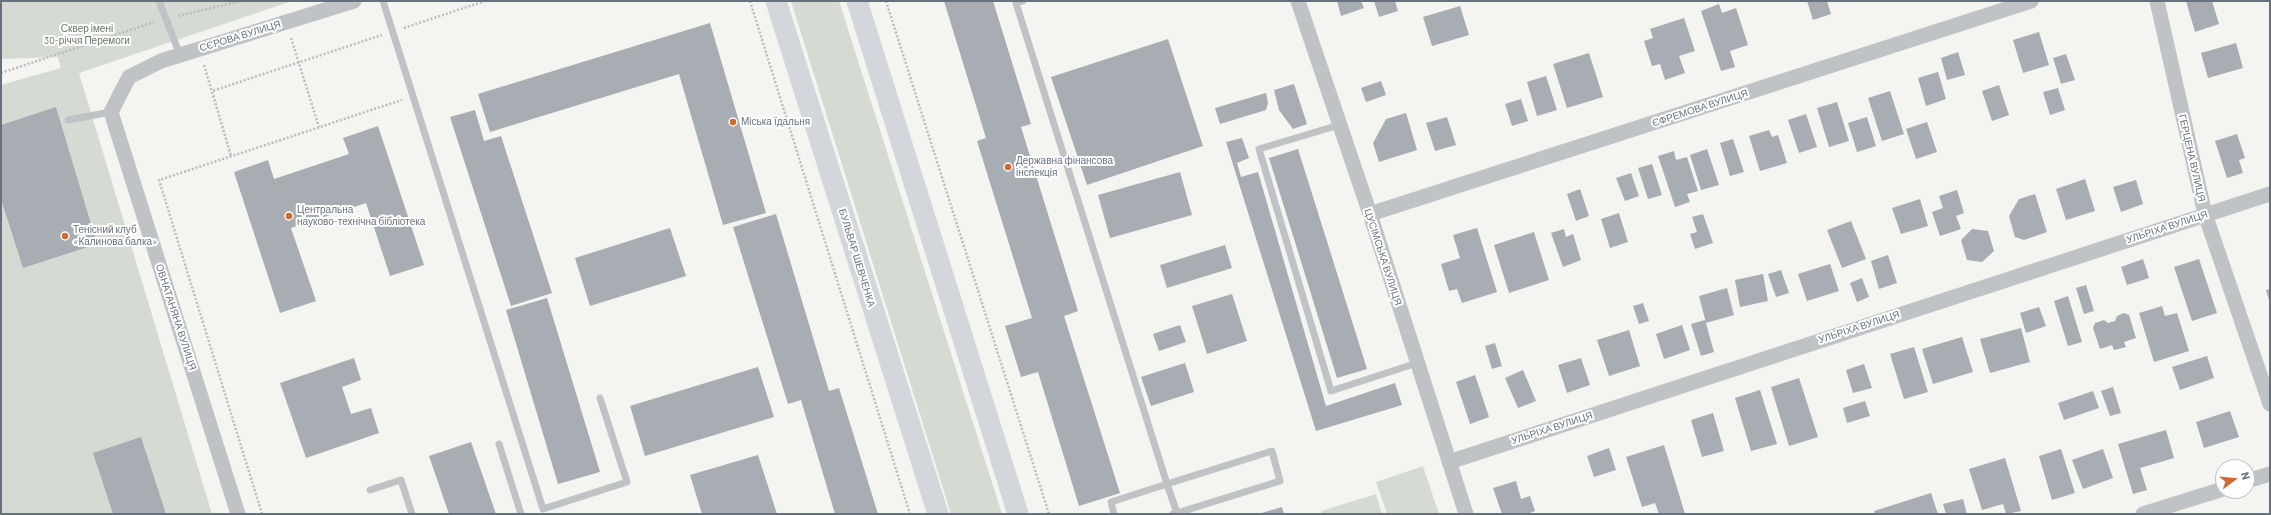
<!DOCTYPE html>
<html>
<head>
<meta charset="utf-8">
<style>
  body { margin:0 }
  #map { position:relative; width:2271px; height:515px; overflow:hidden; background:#f4f4f1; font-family:Barlow,sans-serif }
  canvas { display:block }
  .frame { position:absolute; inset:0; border:2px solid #66717f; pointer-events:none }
  .north { position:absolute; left:2215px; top:459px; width:40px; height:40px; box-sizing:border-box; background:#fff; border:1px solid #c2c6cc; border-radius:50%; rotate:74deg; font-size:11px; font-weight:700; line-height:16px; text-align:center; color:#66717f }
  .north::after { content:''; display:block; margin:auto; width:14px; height:18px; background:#d16934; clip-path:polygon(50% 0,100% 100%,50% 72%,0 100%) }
</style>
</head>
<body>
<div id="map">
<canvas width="2271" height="515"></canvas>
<div class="frame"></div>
<div class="north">N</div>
</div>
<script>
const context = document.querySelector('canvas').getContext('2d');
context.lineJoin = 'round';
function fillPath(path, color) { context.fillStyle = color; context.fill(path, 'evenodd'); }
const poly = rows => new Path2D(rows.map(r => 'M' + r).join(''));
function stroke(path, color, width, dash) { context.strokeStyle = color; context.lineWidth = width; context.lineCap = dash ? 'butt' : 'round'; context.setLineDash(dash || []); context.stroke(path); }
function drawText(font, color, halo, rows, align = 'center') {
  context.font = font + ' Barlow,sans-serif'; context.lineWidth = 4; context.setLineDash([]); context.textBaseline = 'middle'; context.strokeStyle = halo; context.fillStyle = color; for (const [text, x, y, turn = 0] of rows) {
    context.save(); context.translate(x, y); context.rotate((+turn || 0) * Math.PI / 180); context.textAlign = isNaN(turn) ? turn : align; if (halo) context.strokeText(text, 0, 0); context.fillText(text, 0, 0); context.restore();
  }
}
fillPath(poly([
  [1,1,292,1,79,73,212,514,1,514,1,85,61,68,58,57,1,59],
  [791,1,839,1,1002,514,951,514],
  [1423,466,1439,514,1387,514,1376,482],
  [1376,494,1382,514,1322,514,1321,511]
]), '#d5dbd2');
fillPath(poly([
  [944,1,993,1,1031,124,1021,127,1078,311,1064,316,1120,493,1079,506,1038,372,1021,377,1005,326,1032,318,977,141,986,138],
  [1337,1,1361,1,1364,8,1341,16],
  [1374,1,1395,1,1398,11,1379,17],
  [1807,1,1827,1,1831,14,1813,20],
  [2186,1,2212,1,2219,24,2195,32],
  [1719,4,1722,13,1736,8,1748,45,1730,51,1735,67,1721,71,1701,11],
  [1460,6,1469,35,1432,46,1423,17],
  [1684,18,1695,51,1679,56,1685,73,1665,80,1660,64,1652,66,1644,41,1653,38,1650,29],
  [710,23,766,213,723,225,679,74,490,132,478,94],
  [2039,32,2049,65,2023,73,2013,40],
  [1168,39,1203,146,1087,185,1051,77],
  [2236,43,2243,68,2208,78,2201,53],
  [1958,52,1965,75,1947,80,1941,58],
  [1589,53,1603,97,1567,108,1553,64],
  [2066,54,2075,80,2061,84,2053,58],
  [1938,72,1946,99,1926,106,1918,78],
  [1546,76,1557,110,1537,116,1527,82],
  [1381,81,1386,95,1366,102,1361,88],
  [1294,84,1307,124,1293,129,1279,110,1274,90],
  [1999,85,2009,115,1992,121,1982,91],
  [2058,88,2065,110,2050,115,2043,92],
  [1890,91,1904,134,1882,141,1868,98],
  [1266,93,1268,103,1266,110,1220,124,1215,108],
  [1521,99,1528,121,1512,126,1505,104],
  [1837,102,1849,141,1829,147,1817,108],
  [56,107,97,244,23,268,1,199,1,125],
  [475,110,484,141,501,136,552,293,511,306,450,117],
  [1406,113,1417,150,1379,162,1373,143,1386,119],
  [1806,114,1817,147,1799,153,1788,120],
  [1447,117,1456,145,1435,151,1426,123],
  [1867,117,1876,146,1857,152,1848,123],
  [1927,122,1937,152,1916,159,1906,129],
  [378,126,424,265,390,276,366,203,291,228,316,301,280,313,234,172,268,160,274,179,349,154,343,138],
  [1769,130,1772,137,1778,135,1787,163,1760,171,1749,136],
  [2237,134,2245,158,2239,160,2243,173,2227,178,2215,141],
  [1242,138,1249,158,1237,163,1241,177,1258,172,1326,406,1395,383,1402,405,1316,431,1226,142],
  [1733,139,1744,172,1730,176,1720,143],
  [1298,149,1367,369,1337,378,1269,158],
  [1707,149,1719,185,1701,190,1690,155],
  [1674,151,1676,160,1687,157,1698,191,1687,194,1690,202,1675,207,1658,156],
  [1652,164,1662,195,1648,199,1638,168],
  [1180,172,1192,215,1110,238,1098,195],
  [1631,173,1639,196,1625,201,1616,178],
  [2085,179,2095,211,2066,220,2056,189],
  [2136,180,2143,204,2121,212,2113,187],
  [1580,189,1589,216,1576,221,1567,194],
  [1957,190,1964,213,1956,216,1961,229,1940,236,1932,212,1943,208,1939,196],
  [2035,194,2047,232,2024,240,2015,237,2009,216,2019,199],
  [1920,199,1928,226,1901,234,1892,208],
  [1619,213,1628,242,1610,248,1601,219],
  [776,214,829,391,839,388,878,514,835,514,801,400,788,404,733,227],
  [1703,214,1713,243,1695,249,1690,234,1697,232,1692,217],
  [1851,221,1866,259,1842,268,1827,230],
  [670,228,686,276,590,306,575,258],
  [1477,228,1497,292,1462,303,1457,289,1449,291,1441,264,1460,258,1453,235],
  [1564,229,1566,237,1573,234,1581,260,1563,267,1551,233],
  [1972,229,1988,231,1994,251,1982,262,1967,260,1961,240],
  [1534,232,1549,280,1509,293,1494,245],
  [1225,245,1232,268,1167,288,1160,265],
  [1888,255,1897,283,1879,289,1871,261],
  [2143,259,2149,278,2127,285,2121,267],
  [2199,259,2217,313,2192,321,2174,267],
  [1830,264,1839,291,1807,301,1798,274],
  [1781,270,1789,293,1776,297,1768,274],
  [1763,274,1768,301,1740,307,1735,280],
  [1862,278,1869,297,1857,302,1850,283],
  [2086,285,2094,311,2084,314,2076,288],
  [1727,288,1734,315,1706,323,1699,296],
  [2270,289,2270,303,2266,290],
  [1232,294,1247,341,1207,354,1192,306],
  [2068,296,2082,342,2068,346,2054,301],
  [547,298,600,472,558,484,506,310],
  [1643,303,1649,321,1639,324,1633,306],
  [2162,306,2165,316,2177,313,2189,351,2154,362,2139,313],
  [2039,307,2046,326,2026,333,2020,313],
  [2124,313,2129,315,2136,338,2124,342,2126,347,2114,350,2112,345,2100,349,2093,328,2095,323,2104,320,2108,323,2115,321,2117,316],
  [1705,320,1714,352,1701,356,1691,324],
  [1180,325,1186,342,1159,351,1153,334],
  [1682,325,1690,350,1664,359,1656,334],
  [2021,328,2030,362,1990,373,1980,339],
  [1629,330,1640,366,1609,376,1597,340],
  [1962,337,1973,372,1933,384,1922,349],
  [1495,343,1502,366,1492,369,1485,346],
  [1914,347,1928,392,1904,399,1890,354],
  [2207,356,2214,378,2180,390,2172,367],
  [354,358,361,380,342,387,351,414,371,408,379,433,306,458,280,383],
  [1581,358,1590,385,1567,393,1558,365],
  [1185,363,1194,392,1151,406,1141,377],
  [1864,364,1872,388,1853,393,1846,370],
  [758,367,774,417,645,456,630,406],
  [1523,370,1536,401,1518,408,1505,378],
  [1475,375,1489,417,1470,424,1456,382],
  [1799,378,1818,437,1789,446,1771,387],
  [2113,387,2121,413,2110,416,2101,391],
  [1760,390,1777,444,1751,451,1735,398],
  [2093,391,2099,408,2064,420,2058,403],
  [1865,401,1870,416,1847,423,1843,408],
  [2230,411,2239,437,2204,448,2196,422],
  [1713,413,1724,451,1702,457,1691,420],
  [2166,430,2174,458,2140,468,2147,490,2133,494,2118,444],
  [141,437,166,514,113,514,93,453],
  [471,442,496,514,449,514,429,456],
  [1664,445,1685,514,1659,514,1655,503,1642,507,1626,457],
  [1609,448,1616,470,1594,477,1587,456],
  [2061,449,2075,493,2052,500,2039,456],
  [2103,449,2113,478,2083,489,2072,460],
  [758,455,777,514,702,514,690,475],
  [2005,458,2021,511,2006,514,2003,504,1982,510,1969,469],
  [1516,481,1521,499,1530,496,1535,511,1527,514,1502,514,1493,488],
  [1931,493,1938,514,1875,514,1874,511],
  [1963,499,1967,514,1946,514,1943,504],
  [1282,507,1284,514,1258,514]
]), '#a8adb3');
stroke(poly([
  [750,1,910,514],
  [886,1,1049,514],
  [178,16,240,1],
  [404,28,485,1],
  [291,38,319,127],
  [204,65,231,156,212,91,382,35],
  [1,73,154,22],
  [262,514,159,180,402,100]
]), '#babcbe', 2.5, [2, 2]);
stroke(poly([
  [159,1,180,55],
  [383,1,543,509,627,482,600,398],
  [1023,1,1016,3,1167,484,1111,502,1114,514],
  [68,120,111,112],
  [1339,125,1259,149,1331,391,1417,363],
  [499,444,521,514],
  [370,490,401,480,412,514],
  [1173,514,1177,513,1280,481,1272,451,1167,484,1177,513]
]), '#c0c3c6', 7);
stroke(poly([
  [1298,1,1370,214,1466,514],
  [2157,1,2205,214,2270,404],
  [1370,214,2031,1],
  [1449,462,2270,194],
  [2247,481,2270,474],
  [238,514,111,112,129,77,161,61,354,1],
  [2143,514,2223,489]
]), '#c0c3c6', 15);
stroke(poly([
  [776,1,938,514],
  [857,1,1018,514]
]), '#d3d7db', 21);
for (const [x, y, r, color] of [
  [733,122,4,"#d16934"],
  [1008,167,4,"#d16934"],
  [289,216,4,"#d16934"],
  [65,236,4,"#d16934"]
]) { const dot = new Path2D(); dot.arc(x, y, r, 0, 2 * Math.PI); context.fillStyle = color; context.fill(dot); stroke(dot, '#fff', 1.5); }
drawText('10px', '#667764', '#fff', [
  ["Сквер імені",87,29],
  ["30-річчя Перемоги",87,41]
]);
drawText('10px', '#66717f', '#fff', [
  ["СЄРОВА ВУЛИЦЯ",240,36,-17],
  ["ЄФРЕМОВА ВУЛИЦЯ",1700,108,-18],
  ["ГЕРЦЕНА ВУЛИЦЯ",2192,158,77],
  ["УЛЬРІХА ВУЛИЦЯ",2167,227,-18],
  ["ЦУСІМСЬКА ВУЛИЦЯ",1383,257,72],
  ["БУЛЬВАР ШЕВЧЕНКА",857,258,73],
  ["ОВНАТАНЯНА ВУЛИЦЯ",176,317,72],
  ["УЛЬРІХА ВУЛИЦЯ",1859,327,-18],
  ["УЛЬРІХА ВУЛИЦЯ",1552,428,-18]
]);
drawText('10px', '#66717f', '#fff', [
  ["Міська їдальня",741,122],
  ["Державна фінансова",1016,161],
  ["інспекція",1016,173],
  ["Центральна",297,210],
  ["науково-технічна бібліотека",297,222],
  ["Тенісний клуб",73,230],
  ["«Калинова балка»",73,242]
], 'left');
</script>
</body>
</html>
